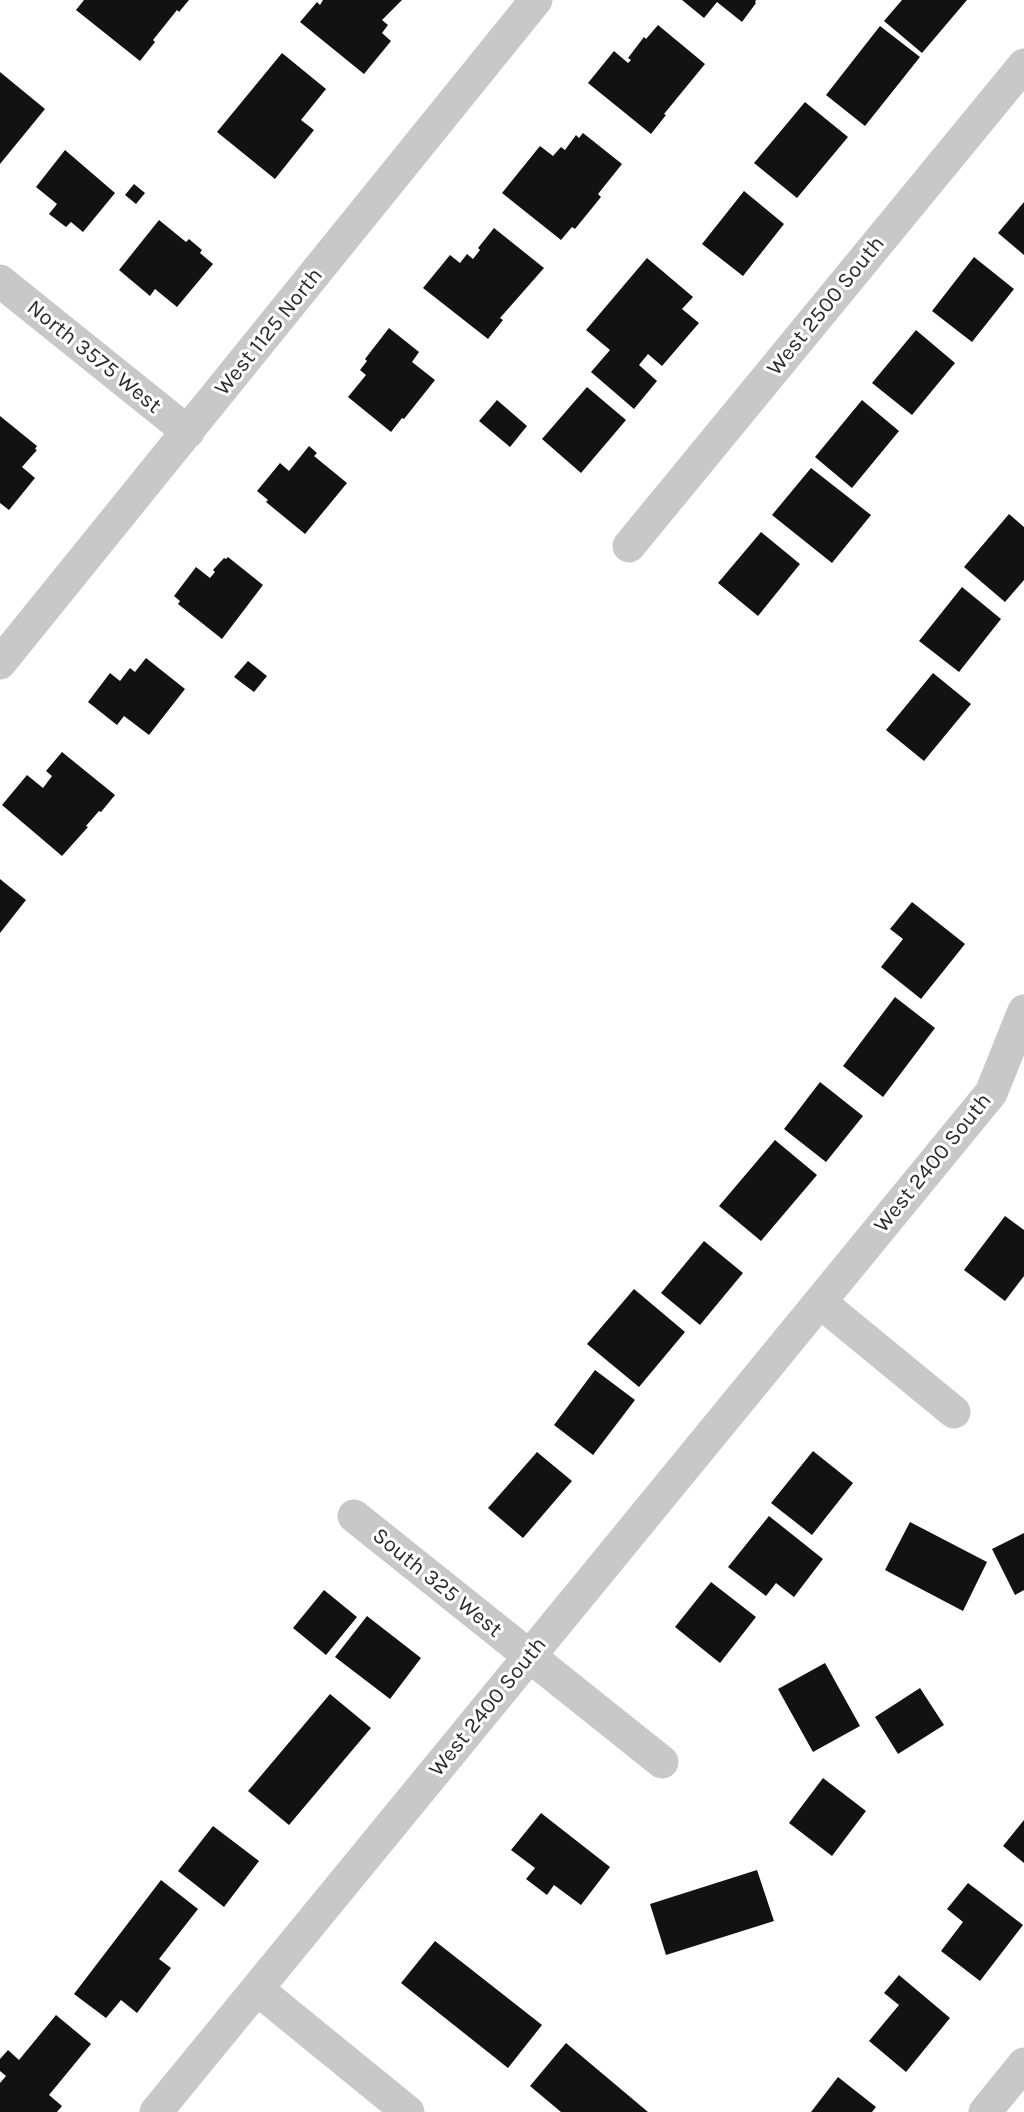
<!DOCTYPE html>
<html>
<head>
<meta charset="utf-8">
<style>
  body { margin:0 }
  canvas { display:block; background:#fff }
</style>
</head>
<body>
<canvas width="1024" height="2112"></canvas>
<script>
const context = document.querySelector('canvas').getContext('2d');
context.lineJoin = 'round';
function fillPath(path, color) { context.fillStyle = color; context.fill(path, 'evenodd'); }
const poly = rows => new Path2D(rows.map(r => 'M' + r).join(''));
function stroke(path, color, width, dash) { context.strokeStyle = color; context.lineWidth = width; context.lineCap = dash ? 'butt' : 'round'; context.setLineDash(dash || []); context.stroke(path); }
function drawText(font, color, halo, rows, align = 'center') {
  context.font = font + ' Karla,sans-serif'; context.lineWidth = 6; context.setLineDash([]); context.textBaseline = 'middle'; context.strokeStyle = halo; context.fillStyle = color; for (const [text, x, y, turn = 0] of rows) {
    context.save(); context.translate(x, y); context.rotate((+turn || 0) * Math.PI / 180); context.textAlign = isNaN(turn) ? turn : align; if (halo) context.strokeText(text, 0, 0); context.fillText(text, 0, 0); context.restore();
  }
}
fillPath(poly([
  [84,0,189,0,179,12,177,10,153,40,155,42,140,61,76,10],
  [323,0,402,0,382,20,388,25,382,33,391,41,364,74,300,22,317,2,320,5],
  [682,0,756,0,755,2,756,3,742,22,717,2,704,18],
  [902,0,967,0,922,53,884,21],
  [658,25,705,64,664,114,666,115,651,134,588,83,614,51,628,63,631,60,628,58,644,37,646,39],
  [880,26,920,57,865,126,826,95],
  [282,53,326,89,301,120,314,130,275,179,217,132],
  [0,72,45,109,0,164],
  [805,102,848,137,797,198,754,163],
  [583,133,622,164,598,194,601,197,575,229,572,227,561,240,502,193,540,146,553,156,561,147,565,150,576,135,579,138],
  [65,150,115,193,83,232,71,222,66,227,49,214,57,204,36,187],
  [134,184,145,193,136,204,125,195],
  [744,191,784,224,743,276,702,244],
  [1024,202,1024,255,998,233],
  [159,220,186,242,189,239,202,250,200,253,213,264,177,307,155,289,150,296,119,270],
  [494,228,544,268,500,318,503,320,488,339,423,288,450,255,460,263,467,254,473,259,480,250,478,248],
  [974,257,1014,289,972,342,932,311],
  [647,258,693,297,682,309,699,323,662,366,648,354,639,365,657,381,634,409,591,372,610,350,586,330],
  [389,328,419,352,412,362,435,380,404,419,402,418,391,432,348,397,366,375,360,370,367,361,365,359],
  [916,330,955,363,912,415,872,383],
  [587,387,626,420,581,473,542,439],
  [497,400,527,426,510,447,479,421],
  [862,400,899,431,852,488,815,457],
  [0,416,37,446,35,449,37,450,22,467,35,478,9,510,0,503],
  [309,446,317,453,314,456,347,483,305,534,266,502,268,500,257,491,280,463,289,471],
  [811,468,871,515,832,563,772,515],
  [1009,514,1024,527,1024,580,1005,602,964,567],
  [761,532,800,564,758,616,718,583],
  [228,557,263,585,222,639,178,604,180,601,174,596,196,567,210,578,215,572,213,570,224,558,226,559],
  [962,587,1001,619,959,672,919,641],
  [146,658,185,689,149,735,124,716,117,725,88,702,110,673,120,681,130,668,135,672],
  [248,661,267,676,254,692,234,677],
  [933,673,971,704,924,761,886,730],
  [62,752,115,795,101,812,99,811,86,826,88,827,62,856,2,805,27,775,43,788,52,776,46,771],
  [0,879,26,900,0,933],
  [912,902,965,944,921,999,881,967,903,939,890,929],
  [895,997,935,1028,883,1097,843,1066],
  [820,1082,863,1116,826,1162,784,1129],
  [775,1140,817,1175,761,1241,719,1206],
  [1005,1216,1024,1230,1024,1276,1005,1301,964,1270],
  [704,1241,743,1273,700,1325,661,1293],
  [634,1289,685,1332,639,1387,587,1344],
  [595,1370,635,1400,593,1455,554,1425],
  [813,1451,853,1483,812,1535,771,1503],
  [537,1452,572,1481,523,1538,488,1508],
  [769,1516,823,1559,794,1597,776,1583,766,1596,728,1567],
  [910,1522,987,1562,963,1611,885,1570],
  [1024,1533,1024,1590,1015,1595,992,1549],
  [711,1582,756,1617,720,1663,675,1627],
  [324,1590,357,1617,326,1655,293,1628],
  [367,1616,421,1658,390,1699,335,1657],
  [825,1663,860,1726,813,1752,778,1689],
  [920,1688,944,1725,898,1754,875,1717],
  [330,1694,371,1728,289,1825,248,1791],
  [823,1778,866,1811,832,1856,789,1823],
  [541,1813,610,1867,581,1905,554,1885,547,1895,526,1879,535,1868,511,1850],
  [1024,1820,1024,1863,1003,1846],
  [213,1826,259,1861,224,1907,178,1871],
  [757,1870,774,1921,666,1955,650,1904],
  [161,1880,198,1909,159,1959,171,1968,137,2013,121,2000,106,2018,74,1994],
  [968,1883,1023,1925,980,1981,941,1951,963,1922,947,1909],
  [435,1941,542,2025,508,2068,401,1983],
  [899,1975,950,2018,906,2072,869,2041,899,2005,884,1993],
  [56,2015,91,2044,49,2095,62,2106,57,2112,0,2112,0,2083,6,2076,0,2071,0,2059,8,2050,19,2060],
  [566,2043,648,2112,561,2112,530,2086],
  [838,2077,876,2107,872,2112,811,2112]
]), '#121212');
stroke(poly([
  [0,281,188,432],
  [629,546,1024,65],
  [0,663,536,0],
  [820,1302,954,1412],
  [354,1516,662,1762],
  [257,1989,408,2112],
  [156,2112,991,1093,1024,1011],
  [985,2112,1024,2064]
]), '#c8c8c8', 33);
drawText('22px', '#2b2b2b', '#fff', [
  ["West 2500 South",826,306,-51],
  ["West 1125 North",269,332,-51],
  ["North 3575 West",94,357,39],
  ["West 2400 South",933,1163,-51],
  ["South 325 West",437,1583,39],
  ["West 2400 South",488,1707,-51]
]);
</script>
</body>
</html>
